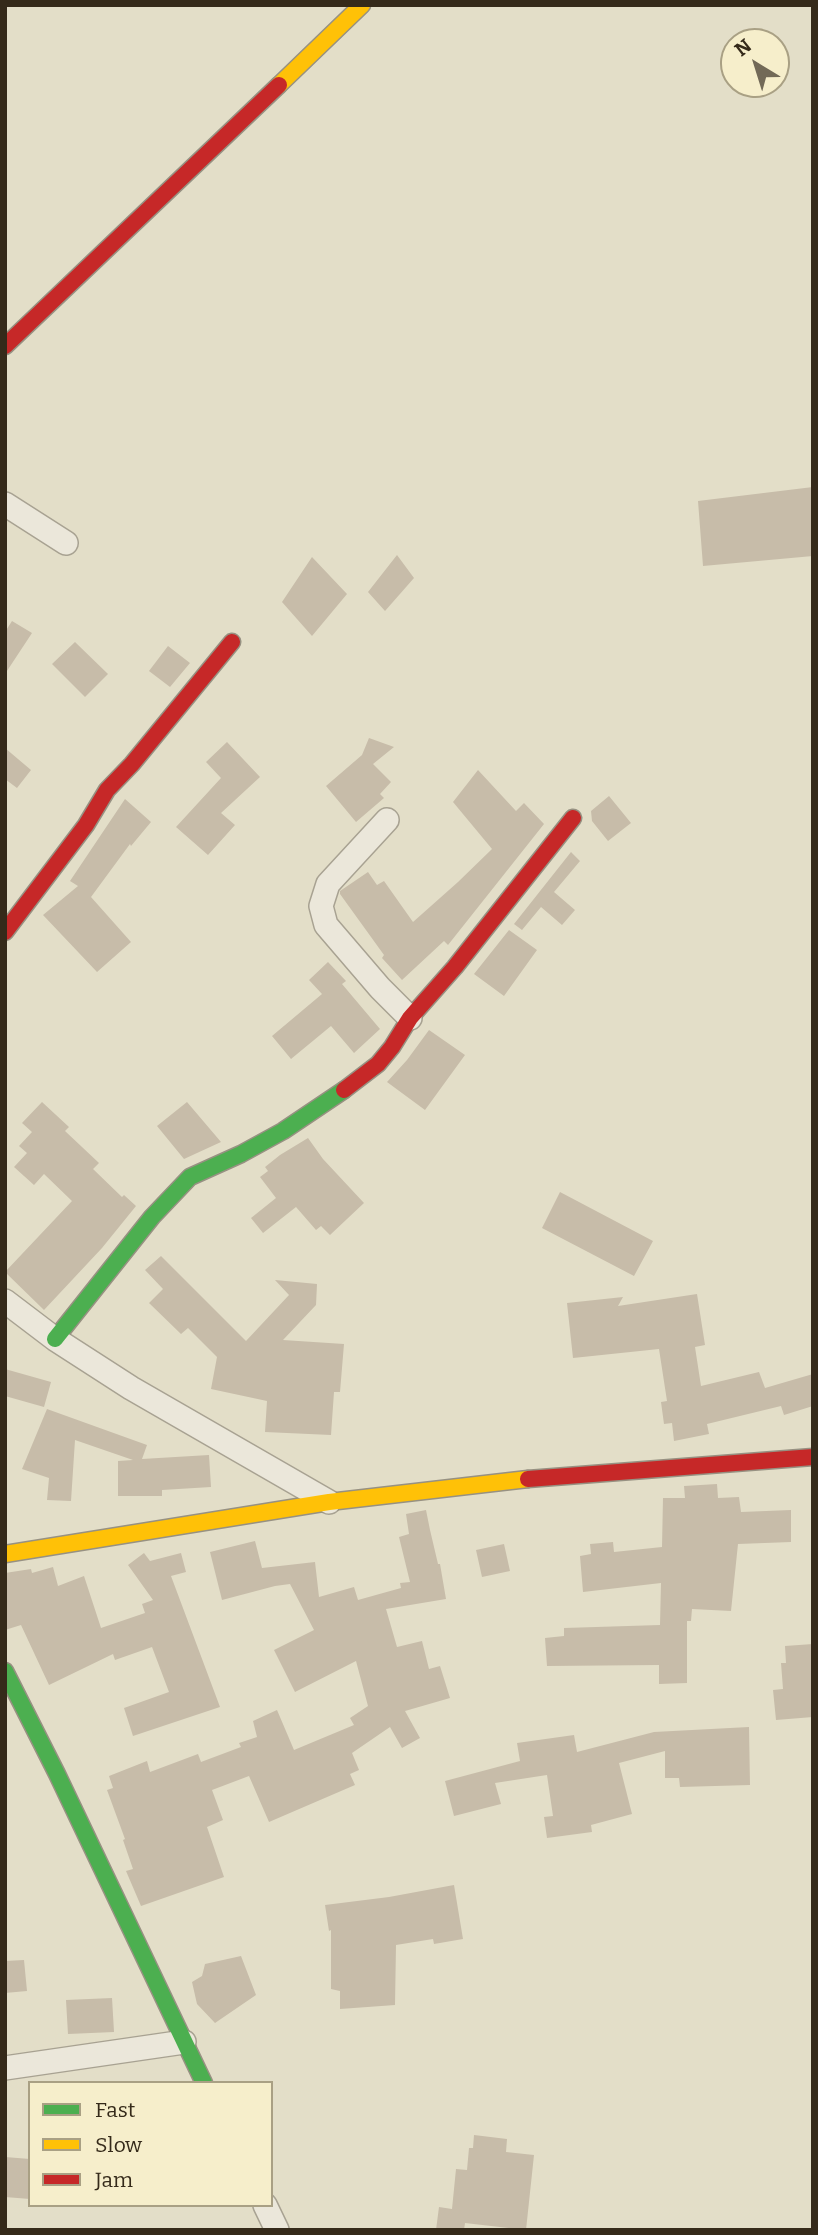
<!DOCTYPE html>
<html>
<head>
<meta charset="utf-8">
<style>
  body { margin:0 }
  #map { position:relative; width:818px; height:2235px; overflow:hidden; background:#e3dec8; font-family:Bitter,serif }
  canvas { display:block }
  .frame { position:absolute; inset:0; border:7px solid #352a1a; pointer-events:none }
  .legend { position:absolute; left:28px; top:2081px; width:245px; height:126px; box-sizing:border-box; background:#f6eecb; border:2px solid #a9a084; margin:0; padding:9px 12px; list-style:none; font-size:21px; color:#352a1a }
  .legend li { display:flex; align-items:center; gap:14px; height:35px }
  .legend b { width:35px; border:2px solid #a9a084 }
  .north { position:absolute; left:720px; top:28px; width:70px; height:70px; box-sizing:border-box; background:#f6eecb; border:2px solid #a9a084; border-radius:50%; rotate:322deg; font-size:19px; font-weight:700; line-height:28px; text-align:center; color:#352a1a }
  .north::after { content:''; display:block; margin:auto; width:24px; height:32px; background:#726957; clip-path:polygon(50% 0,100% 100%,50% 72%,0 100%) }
</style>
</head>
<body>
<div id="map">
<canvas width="818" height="2235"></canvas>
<div class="frame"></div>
<ul class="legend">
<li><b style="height:9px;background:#4caf50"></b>Fast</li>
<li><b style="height:9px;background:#ffc107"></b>Slow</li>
<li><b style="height:9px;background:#c62828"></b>Jam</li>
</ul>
<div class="north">N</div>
</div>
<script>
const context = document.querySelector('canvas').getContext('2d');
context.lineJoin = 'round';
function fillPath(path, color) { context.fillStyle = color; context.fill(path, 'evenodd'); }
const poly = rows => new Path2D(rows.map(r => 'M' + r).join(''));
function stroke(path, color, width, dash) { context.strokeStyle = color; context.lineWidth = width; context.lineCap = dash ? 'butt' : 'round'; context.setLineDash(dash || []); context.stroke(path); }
fillPath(poly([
  [813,487,813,556,703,566,698,501],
  [397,555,414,578,385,611,368,592],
  [312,557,347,594,312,636,282,602],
  [12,621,32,633,5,674,5,632],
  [75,642,108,674,85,697,52,664],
  [168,646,190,663,170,687,149,671],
  [369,738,394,747,373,764,391,782,380,794,384,798,356,822,326,786,362,755],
  [227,742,260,777,221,813,235,825,208,855,176,827,221,778,206,762],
  [5,748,31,770,17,788,5,779],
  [478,770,516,811,524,803,544,824,448,945,444,941,402,980,382,958,384,955,340,894,340,891,368,872,377,885,384,881,413,922,458,882,492,849,453,802],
  [609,796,631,823,608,841,592,821,591,811],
  [125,799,151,822,131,846,130,844,91,897,131,942,97,972,43,915,78,886,70,881],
  [571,852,580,861,554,892,575,910,562,925,541,907,522,930,514,924],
  [509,930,537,950,504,996,474,974],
  [328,962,346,981,342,984,380,1029,354,1053,331,1026,291,1059,272,1036,322,994,309,980],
  [429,1030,465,1055,425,1110,387,1082,407,1060],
  [42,1102,69,1127,65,1131,99,1163,93,1169,122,1197,124,1195,136,1206,102,1248,44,1310,5,1272,72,1201,44,1174,34,1185,14,1167,27,1153,19,1146,32,1132,22,1123],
  [187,1102,221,1142,184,1159,157,1126],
  [308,1138,323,1159,364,1203,330,1235,321,1226,316,1230,296,1207,263,1233,251,1218,276,1198,260,1177,268,1171,265,1167,280,1155],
  [560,1192,653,1241,634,1276,542,1228],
  [161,1256,246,1341,289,1295,275,1280,317,1284,316,1305,283,1340,344,1344,340,1392,334,1392,331,1435,265,1432,267,1401,211,1389,217,1357,188,1328,181,1334,149,1303,163,1289,145,1270],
  [697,1294,705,1345,695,1347,701,1386,759,1372,765,1388,813,1374,813,1406,784,1415,781,1406,707,1424,709,1434,674,1441,672,1423,664,1424,661,1402,667,1401,659,1349,573,1358,567,1303,623,1297,618,1306],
  [5,1369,51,1382,44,1407,5,1396],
  [47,1409,147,1445,142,1459,209,1455,211,1487,162,1490,162,1496,118,1496,118,1461,133,1460,75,1440,71,1501,47,1500,49,1478,22,1469],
  [717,1484,718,1498,739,1497,741,1512,791,1510,791,1542,738,1544,731,1611,692,1609,691,1621,687,1621,687,1683,659,1684,659,1665,547,1666,545,1638,564,1636,564,1628,660,1625,661,1583,583,1592,580,1556,591,1554,590,1544,613,1542,614,1552,662,1547,663,1498,685,1498,684,1486],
  [426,1510,430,1530,438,1564,440,1564,446,1599,386,1609,397,1647,422,1641,429,1669,440,1666,450,1698,405,1711,420,1738,402,1748,390,1727,352,1753,359,1770,350,1774,355,1785,269,1822,249,1776,212,1790,223,1820,207,1827,224,1877,141,1906,126,1871,133,1869,123,1840,125,1839,107,1790,113,1788,109,1776,147,1761,150,1772,198,1754,201,1762,241,1747,239,1743,257,1737,253,1721,277,1710,294,1750,354,1725,350,1718,368,1706,356,1661,295,1692,274,1650,314,1630,290,1584,275,1586,222,1600,210,1552,255,1541,262,1568,315,1562,319,1597,354,1587,358,1600,401,1588,400,1583,410,1582,399,1537,409,1534,406,1514],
  [504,1544,510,1571,482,1577,476,1550],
  [144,1553,150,1561,181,1553,186,1572,171,1576,220,1707,133,1736,124,1708,169,1692,152,1647,115,1660,113,1654,49,1685,21,1625,5,1630,5,1573,31,1569,32,1573,53,1567,58,1586,84,1576,101,1628,145,1613,142,1604,153,1600,128,1565],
  [813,1644,813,1717,776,1720,773,1690,783,1689,781,1663,786,1663,785,1646],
  [749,1727,750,1785,680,1787,679,1778,665,1778,665,1751,619,1763,632,1814,591,1825,592,1832,547,1838,544,1817,553,1816,547,1775,495,1783,501,1804,454,1816,445,1781,520,1761,517,1743,574,1735,577,1752,654,1732],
  [454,1885,463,1939,434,1944,433,1939,396,1945,395,2005,340,2009,340,1991,331,1989,331,1930,329,1931,325,1905,389,1897],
  [241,1956,256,1995,215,2023,197,2004,192,1982,202,1976,205,1964],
  [24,1960,27,1991,5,1993,5,1961],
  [112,1998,114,2032,68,2034,66,2000],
  [474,2135,507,2139,506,2152,534,2155,526,2230,465,2223,464,2230,436,2230,439,2207,452,2209,456,2169,467,2170,469,2148,473,2148],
  [5,2157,30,2159,30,2199,5,2197]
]), '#c7bca9');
const street = poly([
  [5,504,66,543],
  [387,820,328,884,321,906,326,925,380,988,410,1018],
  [5,1301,55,1339,131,1388,329,1502],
  [5,2068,184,2042],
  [265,2205,277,2230]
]);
const fast = poly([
  [55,1339,152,1217,190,1177,241,1154,283,1131,344,1090],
  [5,1671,57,1774,204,2083]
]);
const slow = poly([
  [279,85,362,5],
  [5,1554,329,1502,528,1479]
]);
const jam = poly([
  [5,346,279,85],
  [5,932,86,825,107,790,132,764,232,642],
  [344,1090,378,1064,392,1047,410,1018,455,967,573,818],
  [528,1479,813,1457]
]);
stroke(street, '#a8a292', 26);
stroke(fast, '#979182', 19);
stroke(slow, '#979182', 19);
stroke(jam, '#979182', 19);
stroke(street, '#ebe7da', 23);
stroke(fast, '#4caf50', 16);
stroke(slow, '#ffc107', 16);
stroke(jam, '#c62828', 16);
</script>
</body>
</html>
